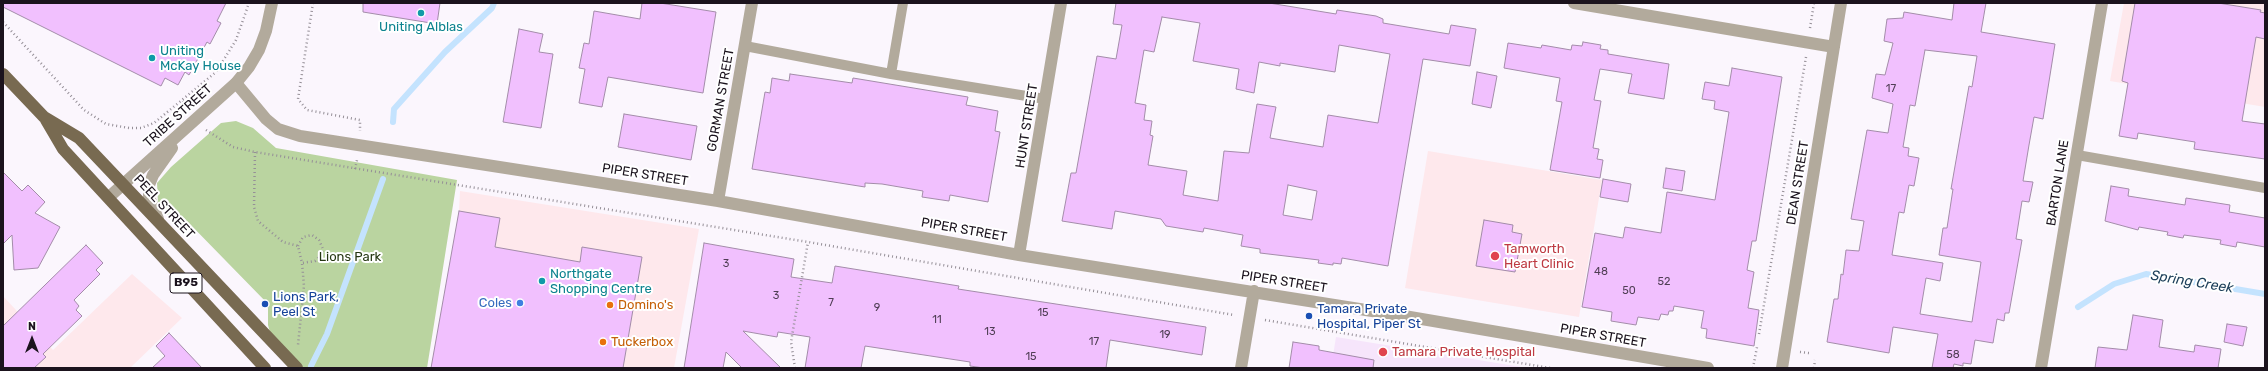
<!DOCTYPE html>
<html>
<head>
<meta charset="utf-8">
<style>
  body { margin:0 }
  #map { position:relative; width:2268px; height:371px; overflow:hidden; background:#fbf6fd; font-family:Rubik,sans-serif }
  canvas { display:block }
  .frame { position:absolute; inset:0; border:4px solid #1b131d; pointer-events:none }
  .north { position:absolute; left:12px; top:319px; width:40px; height:40px; -webkit-text-stroke:3px #fff; paint-order:stroke; rotate:0deg; font-size:11px; font-weight:700; line-height:16px; text-align:center; color:#1b131d }
  .north::after { content:''; display:block; margin:auto; width:14px; height:18px; background:#1b131d; clip-path:polygon(50% 0,100% 100%,50% 72%,0 100%) }
</style>
</head>
<body>
<div id="map">
<canvas width="2268" height="371"></canvas>
<div class="frame"></div>
<div class="north">N</div>
</div>
<script>
const context = document.querySelector('canvas').getContext('2d');
context.lineJoin = 'round';
function fillPath(path, color) { context.fillStyle = color; context.fill(path, 'evenodd'); }
const poly = rows => new Path2D(rows.map(r => 'M' + r).join(''));
function stroke(path, color, width, dash) { context.strokeStyle = color; context.lineWidth = width; context.lineCap = dash ? 'butt' : 'round'; context.setLineDash(dash || []); context.stroke(path); }
function drawText(font, color, halo, rows, align = 'center') {
  context.font = font + ' Rubik,sans-serif'; context.lineWidth = 4; context.setLineDash([]); context.textBaseline = 'middle'; context.strokeStyle = halo; context.fillStyle = color; for (const [text, x, y, turn = 0] of rows) {
    context.save(); context.translate(x, y); context.rotate((+turn || 0) * Math.PI / 180); context.textAlign = isNaN(turn) ? turn : align; if (halo) context.strokeText(text, 0, 0); context.fillText(text, 0, 0); context.restore();
  }
}
fillPath(poly([
  [2124,3,2265,3,2265,107,2110,81],
  [1428,151,1602,180,1579,317,1405,288],
  [460,191,699,229,674,368,431,368,459,211],
  [132,274,182,318,130,368,3,368,3,296,53,350]
]), '#fee8ec');
fillPath(poly([
  [1336,337,1528,368,1331,368]
]), '#f6e5fb');
fillPath(poly([
  [236,121,253,128,276,148,457,180,427,368,302,368,271,336,268,325,268,304,184,218,167,215,158,203,157,183,171,167,221,123]
]), '#bad4a0');
stroke(poly([
  [393,122,394,109,445,52,492,8,494,3],
  [2078,307,2114,284,2146,274,2265,294],
  [311,366,327,334,383,179]
]), '#c4e3fe', 6);
const building = poly([
  [3,3,226,3,217,21,221,23,210,44,207,42,189,75,185,72,178,85,165,78,161,86,3,7,3,3],
  [363,3,440,3,437,24,363,12,363,3],
  [642,3,660,3,716,12,703,93,608,77,602,107,579,103,585,69,579,68,584,43,589,44,594,11,640,19,642,3],
  [1116,3,1269,3,1336,14,1337,10,1376,16,1383,19,1383,23,1449,34,1451,25,1476,29,1470,66,1423,59,1388,266,1342,258,1341,264,1333,263,1333,265,1318,263,1319,260,1260,253,1260,249,1241,246,1243,235,1204,228,1203,232,1166,226,1161,219,1115,211,1112,229,1062,221,1071,173,1076,173,1097,56,1116,59,1122,25,1113,24,1116,3],
  [1162,17,1200,23,1193,61,1239,69,1236,89,1254,93,1259,62,1280,66,1280,63,1335,72,1339,45,1390,54,1378,123,1328,115,1323,147,1270,138,1276,107,1257,104,1249,153,1224,151,1218,201,1183,195,1187,171,1148,165,1153,136,1150,135,1152,121,1144,120,1146,105,1135,103,1144,50,1154,52,1162,17],
  [1288,185,1317,191,1312,220,1283,215,1288,185],
  [1954,3,1986,3,1981,32,2055,44,2043,119,2034,117,2029,145,2023,181,2033,182,2029,202,2022,201,2016,239,2022,240,2009,313,2005,313,2004,321,1997,319,1993,343,1975,340,1971,364,1963,363,1963,366,1954,364,1953,368,1932,368,1938,334,1893,327,1889,353,1827,342,1834,299,1838,299,1841,274,1843,275,1846,250,1859,251,1864,221,1851,219,1867,130,1888,133,1893,104,1872,98,1876,74,1885,75,1893,43,1884,41,1887,19,1903,18,1904,12,1952,20,1954,3],
  [1925,50,1977,56,1972,87,1969,86,1951,189,1953,189,1947,228,1943,228,1939,255,1981,262,1972,322,1920,314,1926,278,1940,281,1943,263,1892,255,1899,212,1904,213,1909,185,1914,186,1919,158,1908,156,1909,148,1903,147,1910,105,1915,106,1925,50],
  [2135,3,2218,3,2261,10,2260,12,2265,13,2265,39,2256,37,2242,121,2265,124,2265,159,2194,149,2195,142,2138,133,2137,139,2119,136,2128,83,2122,81,2135,3],
  [519,29,543,34,539,52,553,54,541,128,503,122,519,29],
  [1583,42,1601,45,1600,49,1608,50,1608,54,1669,64,1664,99,1628,93,1632,74,1600,69,1594,100,1601,101,1593,148,1599,149,1597,159,1603,160,1600,178,1550,170,1562,102,1556,101,1560,78,1504,68,1508,43,1541,48,1542,45,1571,50,1572,45,1582,46,1583,42],
  [1732,68,1782,77,1756,241,1752,241,1747,270,1754,272,1748,308,1759,310,1754,346,1706,338,1707,329,1701,328,1704,311,1674,306,1673,311,1669,311,1668,315,1661,314,1659,320,1638,317,1636,325,1611,321,1612,312,1582,307,1595,233,1623,238,1625,227,1661,233,1667,192,1715,200,1729,112,1714,109,1715,101,1702,99,1705,82,1729,86,1732,68],
  [1477,72,1497,76,1491,108,1472,104,1477,72],
  [790,74,852,83,853,78,968,97,966,105,998,111,995,131,1000,132,988,202,950,195,949,201,922,197,923,191,882,184,865,183,865,187,752,169,765,92,770,93,772,78,789,81,790,74],
  [624,114,697,126,691,160,618,147,624,114],
  [1666,168,1685,171,1682,191,1663,188,1666,168],
  [3,172,22,191,28,185,45,202,35,213,60,227,38,268,14,270,12,235,3,244,3,172],
  [1603,179,1631,184,1628,202,1600,197,1603,179],
  [2111,186,2129,189,2128,196,2185,205,2186,198,2230,205,2229,212,2265,218,2265,247,2237,242,2236,247,2220,244,2221,240,2184,235,2183,238,2167,235,2168,232,2139,227,2138,230,2105,221,2111,186],
  [459,211,500,218,495,247,580,262,582,247,642,257,623,368,431,368,459,211],
  [1484,220,1513,225,1512,232,1522,234,1515,272,1476,266,1484,220],
  [704,243,794,259,791,277,832,283,835,266,959,286,958,289,1206,327,1202,355,1110,340,1106,368,984,368,970,366,970,362,865,346,861,368,805,368,810,337,778,332,777,337,743,331,781,368,742,368,726,352,723,368,684,368,704,243],
  [86,245,103,263,96,270,100,274,74,300,79,306,76,310,82,316,43,354,46,357,34,368,3,368,3,326,86,245],
  [2133,315,2163,320,2159,347,2194,352,2195,345,2221,349,2218,368,2095,368,2098,347,2127,350,2133,315],
  [2227,324,2247,327,2243,346,2224,342,2227,324],
  [169,333,202,368,152,368,165,356,156,346,169,333],
  [1293,342,1319,346,1319,350,1374,360,1373,368,1289,368,1293,342]
]);
fillPath(building, '#f1c0fe');
stroke(building, '#a38ca9', 1);
stroke(poly([
  [313,3,298,99,307,110,360,120,360,131],
  [3,22,84,110,106,124,129,128,141,128,154,123,216,72,236,40,249,3],
  [1810,28,1814,3],
  [183,101,187,106],
  [206,130,233,147,255,152,808,242,1234,315],
  [255,152,254,207,258,221,283,242,298,246,302,263,304,286,298,345],
  [355,169,357,160],
  [298,246,303,237,312,235,319,240,323,249,321,255,315,261,302,263],
  [1265,320,1550,368],
  [1759,334,1806,57],
  [1800,352,1809,353],
  [795,368,791,342,808,242],
  [1753,368,1757,347],
  [1814,368,1815,360]
]), '#958f97', 2.5, [1, 3]);
stroke(poly([
  [745,46,891,74,1045,99],
  [891,74,903,3],
  [2077,155,2265,188]
]), '#b2aa9c', 10);
stroke(poly([
  [1574,3,1834,47],
  [236,83,266,119,278,129,300,136,718,201,1019,255,1410,317,1708,368],
  [718,201,752,3],
  [1019,255,1061,3],
  [1241,368,1254,291],
  [1782,368,1841,3],
  [2041,368,2102,3]
]), '#b2aa9c', 12);
stroke(poly([
  [109,197,236,83,249,67,259,50,266,31,272,3],
  [158,219,149,197,149,185,153,175,172,148]
]), '#b2aa9c', 12);
stroke(poly([
  [3,74,44,117,79,138,297,368],
  [46,120,63,149,265,368]
]), '#786a51', 12);
for (const [x, y, r, color] of [
  [421,13,4,"#0f9aa8"],
  [152,58,4,"#0f9aa8"],
  [1495,256,5,"#e0444e"],
  [542,281,4,"#0f9aa8"],
  [520,303,4,"#3f7fe0"],
  [265,304,4,"#1a4fb4"],
  [610,305,4,"#e8710a"],
  [1309,316,4,"#1a4fb4"],
  [603,342,4,"#e8710a"],
  [1383,352,5,"#e0444e"]
]) { const dot = new Path2D(); dot.arc(x, y, r, 0, 2 * Math.PI); context.fillStyle = color; context.fill(dot); stroke(dot, '#fff', 1.5); }
drawText('11px', '#503e55', null, [
  ["17",1891,89],
  ["3",726,264],
  ["48",1601,272],
  ["52",1664,282],
  ["50",1629,291],
  ["3",776,296],
  ["7",831,303],
  ["9",877,308],
  ["15",1043,313],
  ["11",937,320],
  ["13",990,332],
  ["19",1165,335],
  ["17",1094,342],
  ["58",1953,355],
  ["15",1031,357]
]);
for (const [x, y, w] of [
  [186,283,32]
]) { const box = new Path2D(); box.roundRect(x - w / 2, y - 10, w, 20, 3); context.fillStyle = '#fff'; context.fill(box); stroke(box, '#1b131d', 1); }
drawText('bold 12px', '#1b131d', null, [
  ["B95",186,283]
]);
drawText('13px', '#0d838f', '#fff', [
  ["Uniting Alblas",421,27,"center"],
  ["Uniting",160,51],
  ["McKay House",160,66],
  ["Northgate",550,274],
  ["Shopping Centre",550,289]
], 'left');
drawText('13px', '#1b131d', '#fff', [
  ["GORMAN STREET",721,100,-80],
  ["TRIBE STREET",178,116,-42],
  ["HUNT STREET",1027,126,-81],
  ["PIPER STREET",645,175,9],
  ["DEAN STREET",1798,183,-81],
  ["BARTON LANE",2058,183,-81],
  ["PEEL STREET",164,207,47],
  ["PIPER STREET",964,230,10],
  ["PIPER STREET",1284,282,9],
  ["PIPER STREET",1603,336,10]
]);
drawText('13px', '#be3a42', '#fff', [
  ["Tamworth",1504,249],
  ["Heart Clinic",1504,264],
  ["Tamara Private Hospital",1392,352]
], 'left');
drawText('13px', '#253612', '#fff', [
  ["Lions Park",350,257]
]);
drawText('13px', '#164399', '#fff', [
  ["Lions Park,",273,297],
  ["Peel St",273,312],
  ["Tamara Private",1317,309],
  ["Hospital, Piper St",1317,324]
], 'left');
drawText('13px', '#366cbe', '#fff', [
  ["Coles",512,303]
], 'right');
drawText('13px', '#c56008', '#fff', [
  ["Domino's",618,305],
  ["Tuckerbox",611,342]
], 'left');
drawText('italic 14px', '#1e405a', '#fff', [
  ["Spring Creek",2192,282,9]
]);
</script>
</body>
</html>
